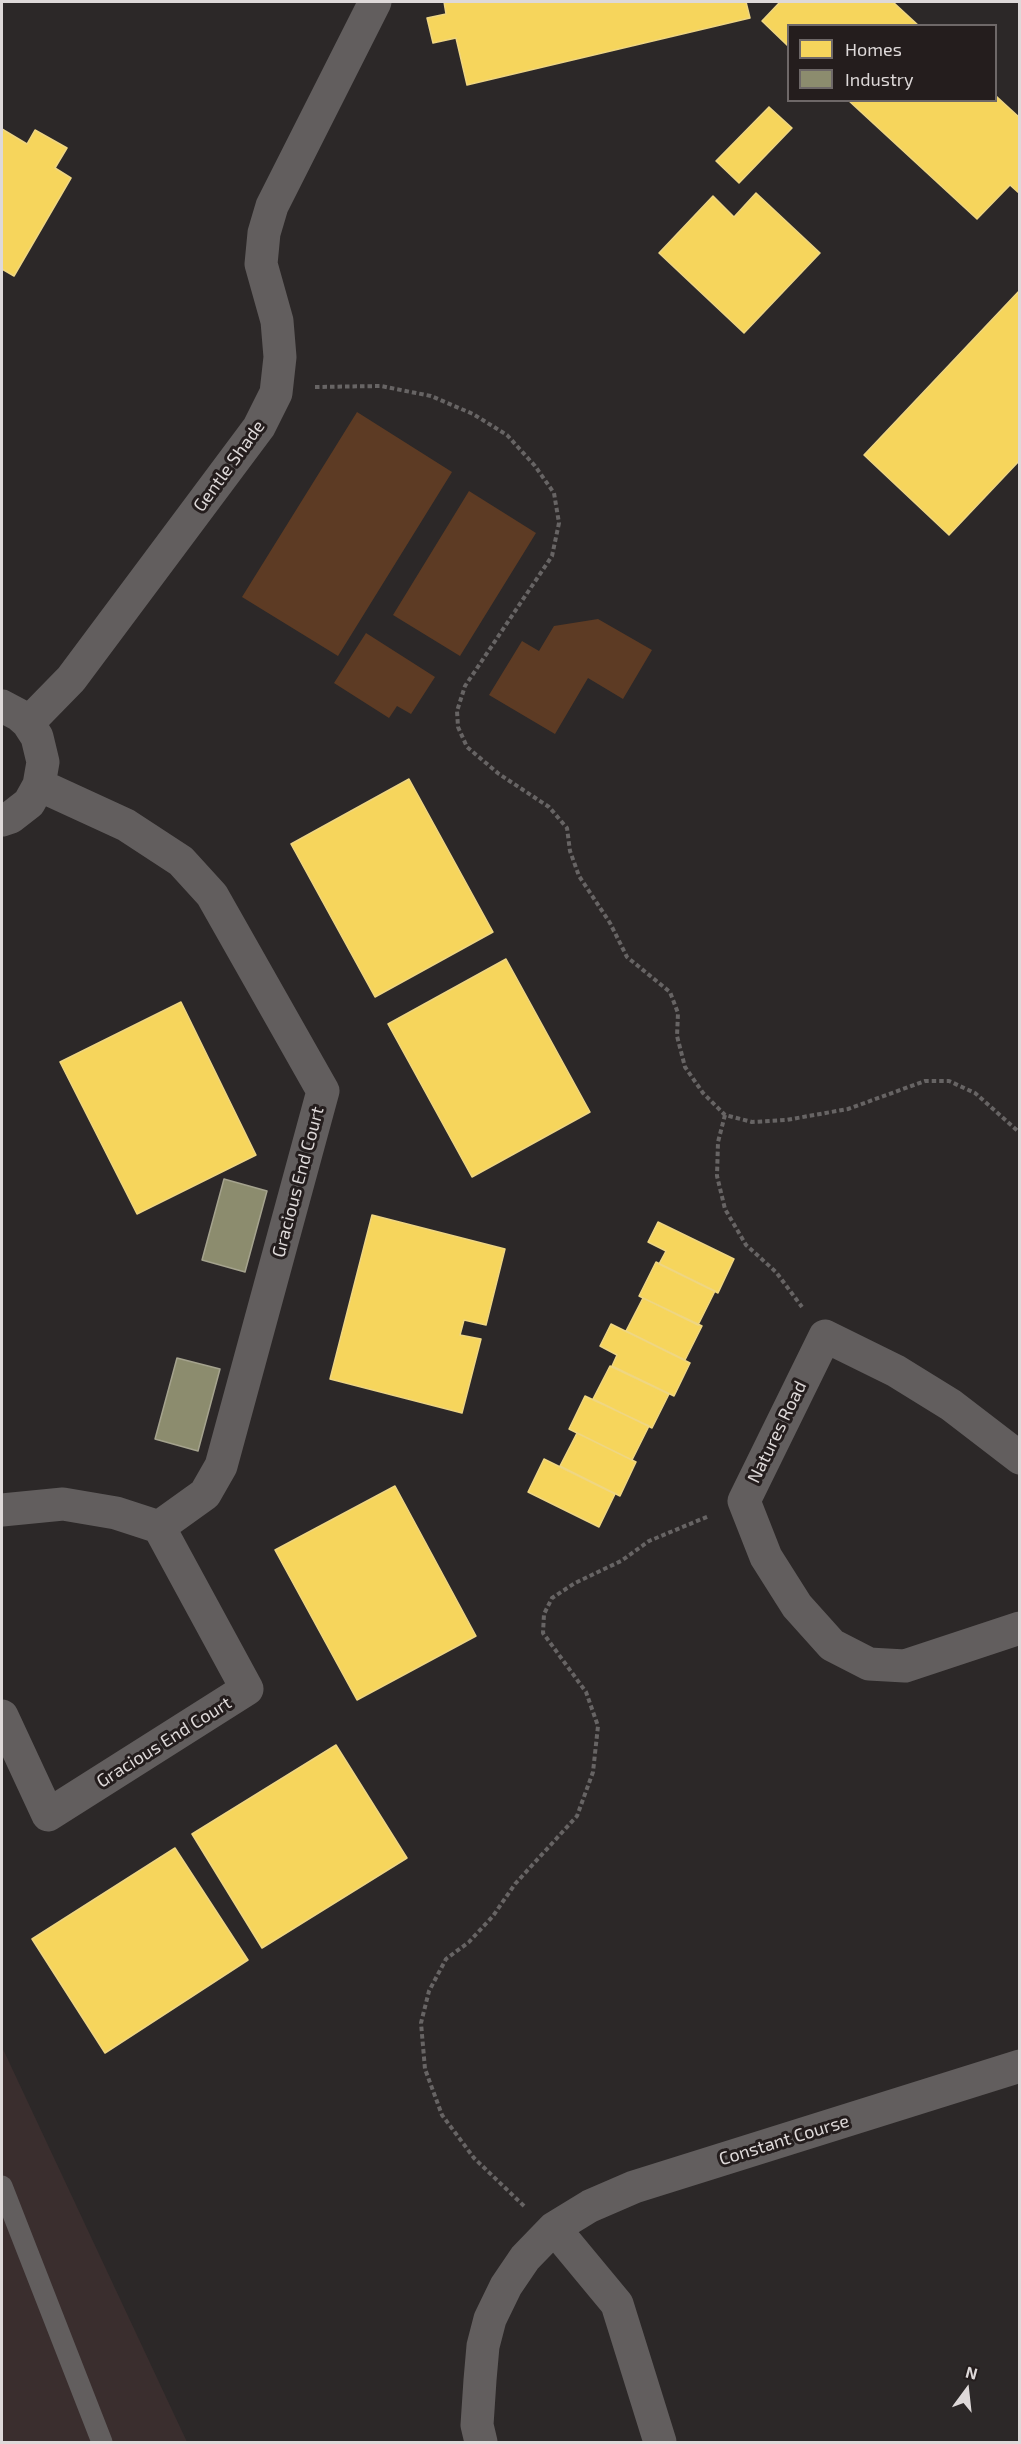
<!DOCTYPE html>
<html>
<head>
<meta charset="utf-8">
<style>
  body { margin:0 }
  #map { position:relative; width:1021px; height:2444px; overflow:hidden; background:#2c2828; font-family:"Exo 2",sans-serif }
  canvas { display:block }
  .frame { position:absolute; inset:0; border:3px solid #ded9d9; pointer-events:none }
  .legend { position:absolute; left:787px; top:24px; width:210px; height:78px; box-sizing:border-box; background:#241d1d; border:2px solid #6e6868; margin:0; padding:8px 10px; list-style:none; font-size:18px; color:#ded9d9 }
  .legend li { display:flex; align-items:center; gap:12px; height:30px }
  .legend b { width:30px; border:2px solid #6e6868 }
  .north { position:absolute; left:937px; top:2360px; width:60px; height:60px; -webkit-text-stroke:4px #241d1d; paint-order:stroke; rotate:15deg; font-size:16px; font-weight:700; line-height:24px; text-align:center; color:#ded9d9 }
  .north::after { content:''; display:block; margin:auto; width:21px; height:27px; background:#ded9d9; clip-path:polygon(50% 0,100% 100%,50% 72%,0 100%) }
</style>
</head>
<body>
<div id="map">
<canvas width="1021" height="2444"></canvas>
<div class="frame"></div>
<ul class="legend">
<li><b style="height:16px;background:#f6d55c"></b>Homes</li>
<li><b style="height:16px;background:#8c8c6e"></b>Industry</li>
</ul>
<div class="north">N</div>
</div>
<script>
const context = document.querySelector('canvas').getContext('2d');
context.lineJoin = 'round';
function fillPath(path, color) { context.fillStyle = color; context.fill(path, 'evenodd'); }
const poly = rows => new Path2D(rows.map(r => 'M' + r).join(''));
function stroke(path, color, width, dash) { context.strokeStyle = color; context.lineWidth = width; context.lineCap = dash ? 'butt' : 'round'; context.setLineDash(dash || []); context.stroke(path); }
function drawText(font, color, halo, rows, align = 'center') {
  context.font = font + ' "Exo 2",sans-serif'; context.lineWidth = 6; context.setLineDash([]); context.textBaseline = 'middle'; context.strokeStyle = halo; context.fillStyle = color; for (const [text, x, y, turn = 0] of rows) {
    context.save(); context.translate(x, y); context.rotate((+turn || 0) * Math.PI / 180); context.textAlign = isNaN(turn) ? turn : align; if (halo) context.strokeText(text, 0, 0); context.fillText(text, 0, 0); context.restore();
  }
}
fillPath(poly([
  [2,2047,187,2442,2,2442]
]), '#3a2e2e');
fillPath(poly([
  [357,412,452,472,338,656,242,597],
  [469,491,536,533,460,656,393,615],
  [598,619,652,650,623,699,588,678,555,734,489,695,522,641,539,651,554,626],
  [366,633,435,677,411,714,397,706,389,718,334,683]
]), '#5d3b24');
const homes = poly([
  [444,2,746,2,750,18,467,85,456,38,433,43,427,18,446,14,444,2],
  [780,2,893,2,919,26,788,26,788,46,762,21,780,2],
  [996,96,1020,118,1020,194,1010,185,977,219,848,100,996,100,996,96],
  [769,107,792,128,739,183,716,161,769,107],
  [2,129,27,144,35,130,67,148,55,168,71,178,14,276,2,269,2,129],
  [756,193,820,253,744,333,659,253,713,196,734,217,756,193],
  [1020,290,1020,460,949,535,864,455,1020,290],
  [409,779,493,932,375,997,291,844,409,779],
  [506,959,590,1112,472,1177,388,1024,506,959],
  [181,1002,256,1155,137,1214,60,1062,181,1002],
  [372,1215,505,1249,486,1325,464,1320,460,1335,481,1339,462,1413,330,1379,372,1215],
  [658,1222,734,1259,718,1293,659,1264,666,1251,648,1242,658,1222],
  [656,1262,715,1291,698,1325,639,1296,656,1262],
  [643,1298,702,1326,685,1360,626,1331,643,1298],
  [611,1324,690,1363,674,1396,612,1366,617,1355,600,1346,611,1324],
  [610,1366,669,1394,652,1428,593,1399,610,1366],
  [585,1396,649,1426,632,1460,569,1429,585,1396],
  [577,1433,636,1462,620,1496,560,1466,577,1433],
  [544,1459,615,1494,599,1527,528,1492,544,1459],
  [395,1486,476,1636,357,1700,275,1550,395,1486],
  [336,1745,407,1858,262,1948,192,1834,336,1745],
  [175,1848,248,1960,105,2053,32,1939,175,1848]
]);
fillPath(homes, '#f6d55c');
stroke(homes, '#efd682', 1.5);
const industry = poly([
  [224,1179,267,1191,245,1272,202,1260,224,1179],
  [177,1358,220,1369,198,1451,155,1439,177,1358]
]);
fillPath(industry, '#8c8c6e');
stroke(industry, '#a5a38e', 1.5);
stroke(poly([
  [315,387,381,386,431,396,473,414,507,435,535,466,554,493,559,523,552,556,465,686,457,711,458,727,467,747,499,774,549,807,567,828,570,851,579,876,610,923,627,957,670,992,678,1013,677,1036,685,1067,703,1093,725,1115,752,1122,786,1120,848,1109,925,1081,949,1081,975,1093,1020,1133],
  [725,1115,718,1142,717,1176,725,1209,746,1245,776,1272,802,1307],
  [524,2206,474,2158,442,2115,425,2069,421,2023,429,1991,446,1959,469,1942,493,1916,515,1884,577,1816,593,1772,598,1726,586,1692,543,1633,544,1614,552,1598,575,1583,621,1561,649,1541,709,1516]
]), '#676464', 4, [4.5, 3]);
stroke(poly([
  [2,2186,102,2442]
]), '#625e5e', 21);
stroke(poly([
  [2,706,19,715,28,723,37,737,43,762,39,785,29,803,11,817,2,820],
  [28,723,71,679,259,427,276,393,280,357,277,321,261,264,264,233,272,206,375,2],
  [39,785,126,825,181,861,212,895,323,1091,221,1466,205,1494,159,1527],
  [1020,1458,951,1405,896,1371,825,1336,744,1501,766,1557,797,1606,832,1645,869,1664,905,1666,1020,1628],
  [2,1510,63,1504,116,1513,159,1527,247,1689,48,1815,2,1716],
  [554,2228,617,2304,660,2442],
  [481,2442,477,2425,480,2380,483,2346,490,2319,506,2286,525,2258,554,2228,590,2206,634,2187,1020,2066]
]), '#625e5e', 33);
drawText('18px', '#ded9d9', '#241d1d', [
  ["Gentle Shade",229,466,-54],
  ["Gracious End Court",298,1182,-75],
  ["Natures Road",777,1432,-64],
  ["Gracious End Court",164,1742,-32],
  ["Constant Course",784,2140,-17]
]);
</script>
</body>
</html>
